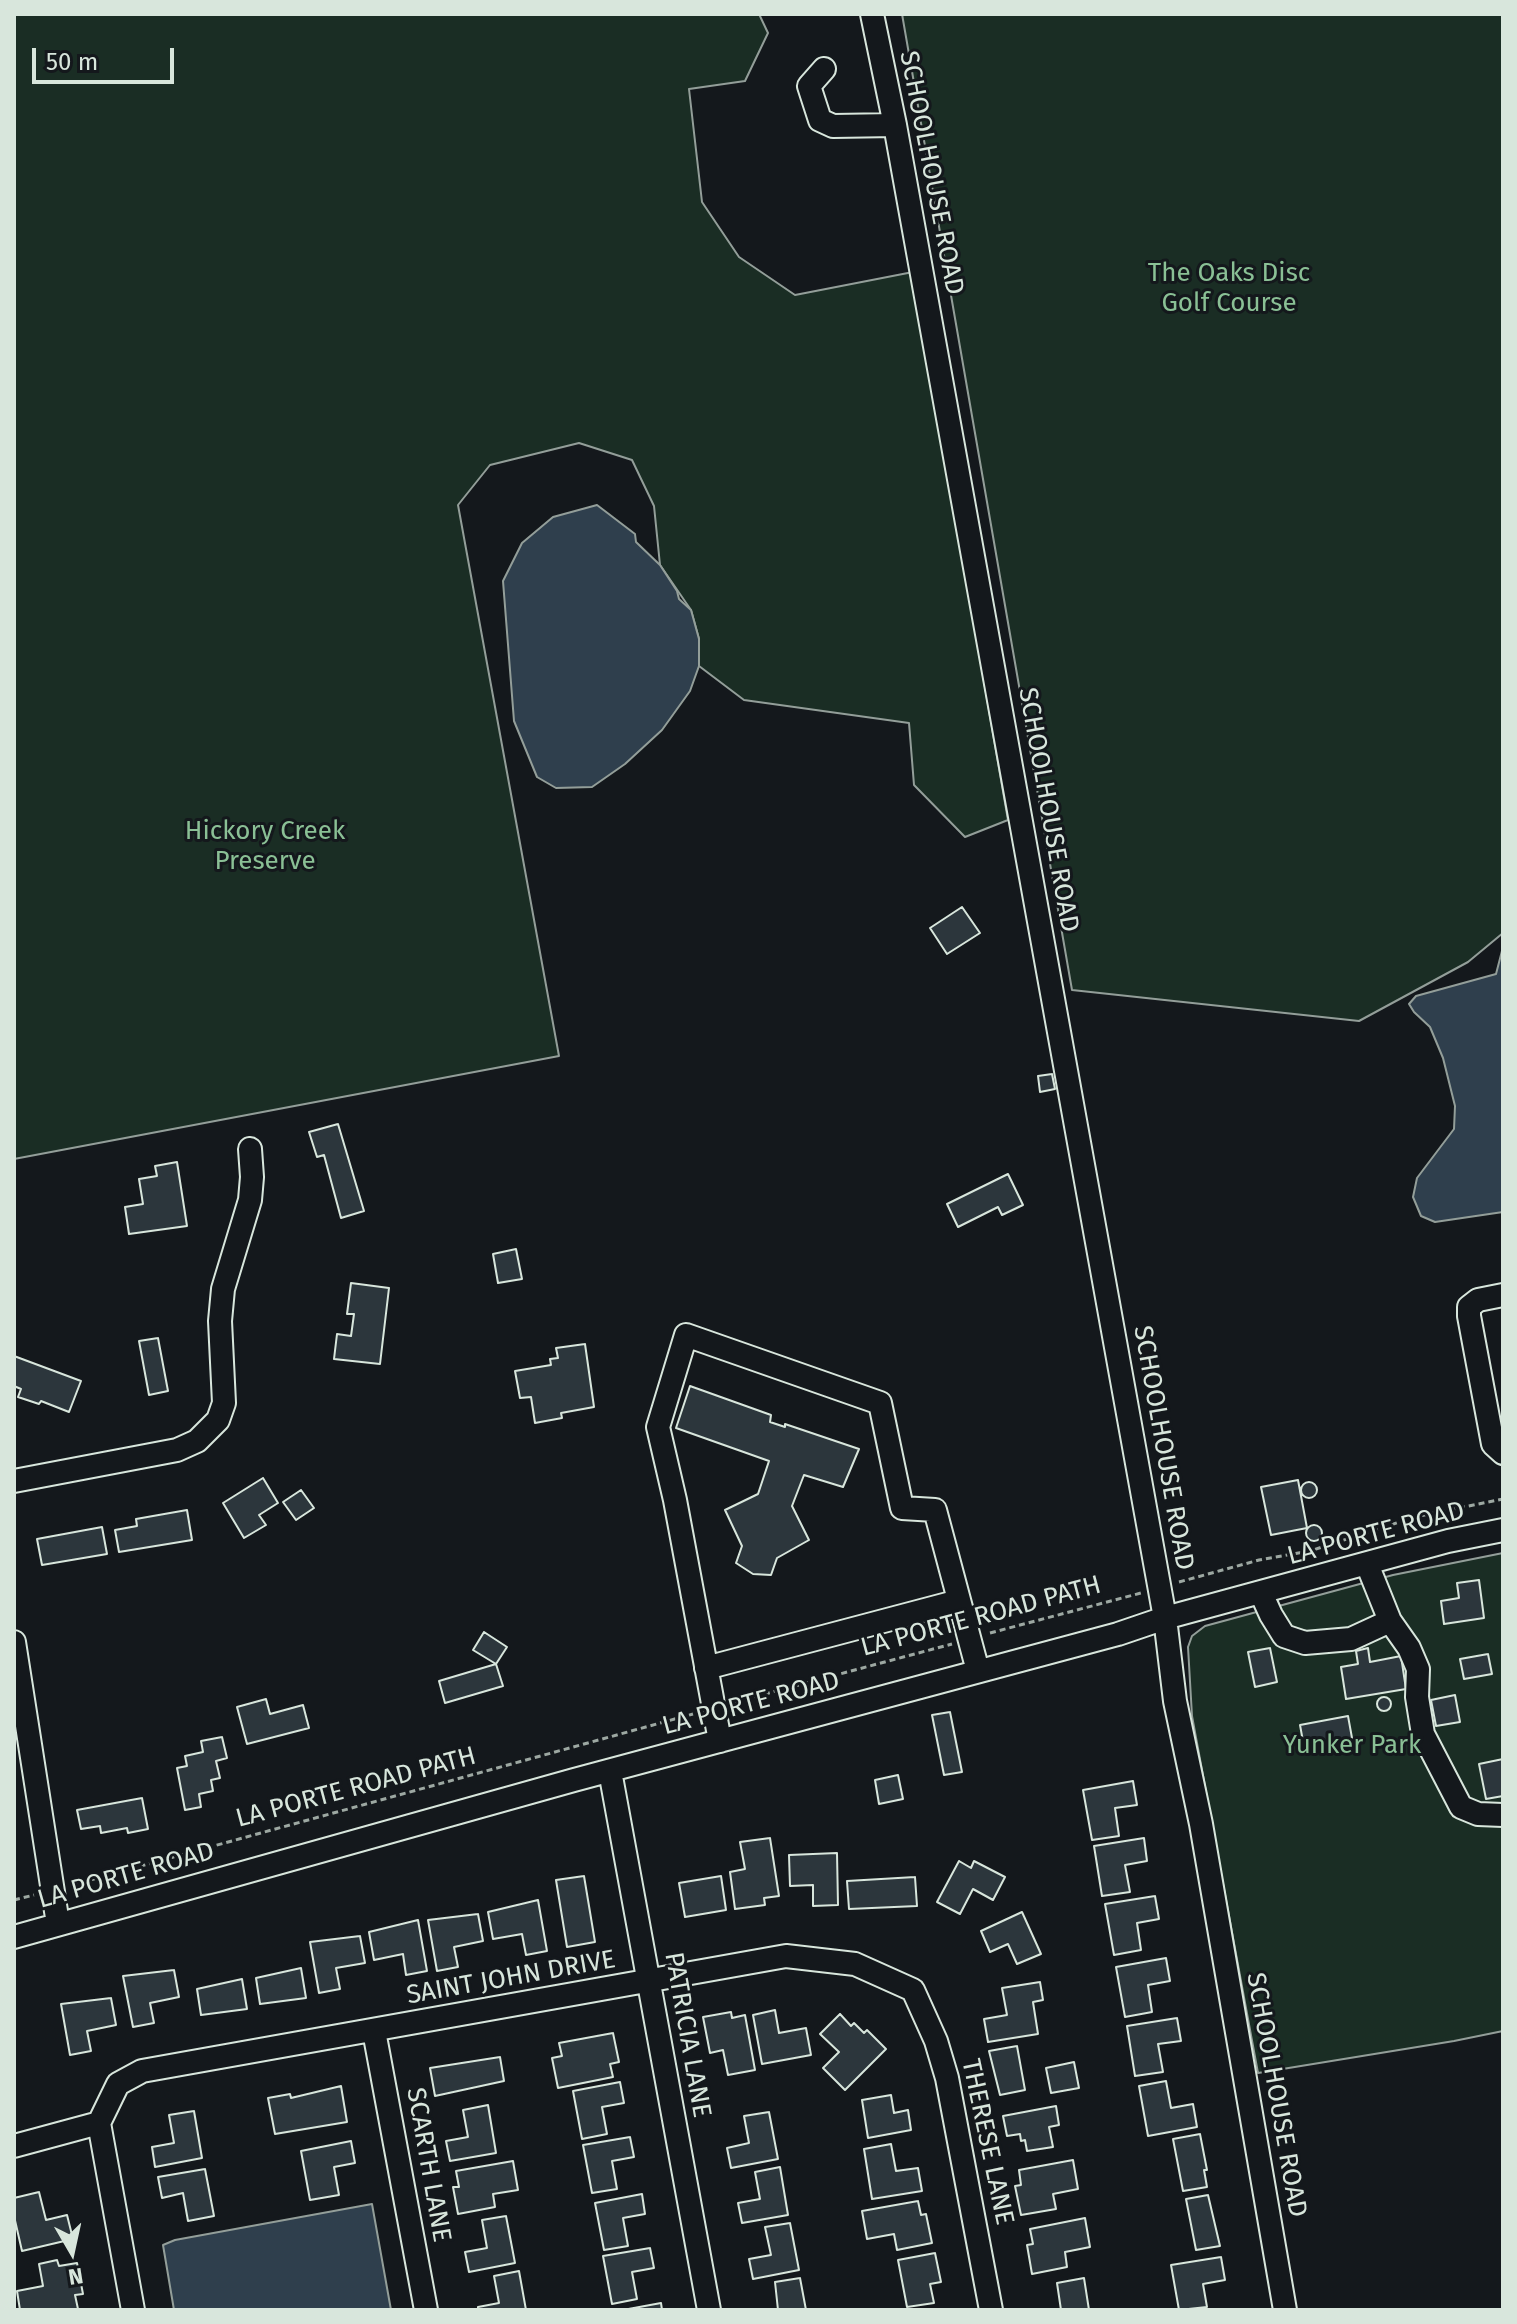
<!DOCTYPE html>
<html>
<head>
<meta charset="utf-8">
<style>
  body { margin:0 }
  #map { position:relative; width:1517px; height:2324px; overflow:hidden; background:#14181c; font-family:"Fira Sans",sans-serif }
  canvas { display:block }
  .frame { position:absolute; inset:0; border:16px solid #d8e6dc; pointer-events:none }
  .north { position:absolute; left:32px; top:2212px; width:80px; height:80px; -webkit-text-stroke:6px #14181c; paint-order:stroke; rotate:171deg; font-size:22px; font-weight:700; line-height:32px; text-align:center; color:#d8e6dc }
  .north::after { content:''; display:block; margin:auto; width:28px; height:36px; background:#d8e6dc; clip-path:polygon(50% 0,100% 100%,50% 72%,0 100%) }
  .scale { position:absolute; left:32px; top:48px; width:142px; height:36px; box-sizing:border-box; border:4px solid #d8e6dc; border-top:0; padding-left:10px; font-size:24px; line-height:28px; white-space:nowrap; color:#d8e6dc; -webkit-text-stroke:6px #14181c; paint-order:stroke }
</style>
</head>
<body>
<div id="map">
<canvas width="1517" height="2324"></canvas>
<div class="frame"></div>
<div class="north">N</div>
<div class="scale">50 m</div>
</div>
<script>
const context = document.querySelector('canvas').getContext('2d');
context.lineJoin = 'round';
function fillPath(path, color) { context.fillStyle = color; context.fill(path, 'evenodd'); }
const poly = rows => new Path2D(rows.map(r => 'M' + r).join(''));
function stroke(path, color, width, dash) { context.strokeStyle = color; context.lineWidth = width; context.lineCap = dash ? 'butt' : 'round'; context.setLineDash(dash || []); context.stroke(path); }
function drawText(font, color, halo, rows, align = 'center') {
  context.font = font + ' "Fira Sans",sans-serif'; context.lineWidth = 6; context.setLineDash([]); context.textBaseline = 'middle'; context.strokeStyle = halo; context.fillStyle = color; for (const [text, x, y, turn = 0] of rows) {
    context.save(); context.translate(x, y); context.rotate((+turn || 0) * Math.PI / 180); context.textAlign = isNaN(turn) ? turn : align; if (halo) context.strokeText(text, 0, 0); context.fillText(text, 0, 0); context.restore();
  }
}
const green = poly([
  [14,14,759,14,768,33,745,81,689,89,702,202,739,257,795,295,913,272,1008,820,965,837,914,785,909,723,744,700,699,666,699,639,691,610,660,565,654,506,632,460,579,443,490,465,458,505,559,1056,14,1159,14,14],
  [902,14,1503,14,1503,933,1468,962,1359,1021,1072,990,902,14],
  [1503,1553,1503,2031,1454,2041,1258,2073,1192,1716,1188,1647,1192,1636,1205,1626,1393,1575,1503,1553]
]);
fillPath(green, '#1a2d24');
stroke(green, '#939e99', 2);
const water = poly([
  [597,505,635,534,636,542,660,565,677,591,679,599,691,610,699,639,699,666,690,691,662,730,625,764,592,787,556,788,537,777,514,721,503,581,522,543,553,517,597,505],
  [1503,947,1503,1212,1435,1222,1421,1216,1413,1197,1417,1178,1454,1129,1455,1106,1443,1058,1430,1027,1414,1012,1409,1004,1416,996,1496,974,1503,947],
  [372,2204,391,2310,174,2310,163,2245,175,2240,372,2204]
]);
fillPath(water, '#2f3f4d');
stroke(water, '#939e99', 2);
const building = poly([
  [962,907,980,933,947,954,930,928,962,907],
  [1052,1074,1055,1089,1040,1092,1038,1076,1052,1074],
  [338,1124,364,1211,341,1218,324,1155,317,1157,309,1132,338,1124],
  [177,1162,187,1226,129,1234,125,1207,143,1204,139,1179,157,1176,155,1166,177,1162],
  [1008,1174,1023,1205,1002,1215,998,1207,958,1227,947,1204,1008,1174],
  [516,1249,522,1279,498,1283,493,1254,516,1249],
  [351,1283,389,1288,380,1364,334,1359,337,1334,351,1336,354,1314,347,1314,351,1283],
  [158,1338,168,1391,149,1395,139,1341,158,1338],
  [585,1344,594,1407,561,1413,562,1418,535,1423,531,1397,520,1398,515,1371,551,1365,550,1359,558,1358,556,1348,585,1344],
  [14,1356,81,1381,69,1412,41,1401,39,1404,18,1397,21,1389,14,1386,14,1356],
  [690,1386,771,1415,770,1422,785,1427,785,1424,859,1449,843,1487,804,1475,792,1506,809,1540,777,1558,771,1575,753,1574,736,1563,742,1546,725,1510,758,1494,769,1461,676,1428,690,1386],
  [263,1478,278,1503,259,1515,266,1525,244,1538,223,1503,263,1478],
  [1298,1480,1307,1528,1271,1535,1261,1487,1298,1480],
  '1301 1490a8 8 0 1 1 16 0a8 8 0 1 1-16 0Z',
  [301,1490,314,1508,296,1520,283,1502,301,1490],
  [187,1510,192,1540,119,1552,115,1530,137,1526,136,1519,187,1510],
  '1306 1533a8 8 0 1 1 16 0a8 8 0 1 1-16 0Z',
  [102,1527,107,1554,42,1565,37,1539,102,1527],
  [1479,1580,1484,1618,1444,1624,1441,1601,1459,1598,1457,1583,1479,1580],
  [484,1632,507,1647,496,1664,473,1650,484,1632],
  [1270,1648,1277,1682,1255,1687,1248,1652,1270,1648],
  [1368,1648,1370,1662,1401,1656,1406,1689,1346,1699,1341,1667,1358,1664,1356,1651,1368,1648],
  [1488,1654,1492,1674,1464,1679,1460,1659,1488,1654],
  [496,1664,503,1686,445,1703,439,1681,496,1664],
  [1455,1695,1460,1722,1436,1726,1431,1700,1455,1695],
  '1377 1704a7 7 0 1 1 14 0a7 7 0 1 1-14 0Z',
  [266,1699,270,1714,303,1705,309,1728,247,1744,237,1707,266,1699],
  [950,1712,962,1772,944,1775,932,1715,950,1712],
  [1348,1716,1352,1738,1304,1747,1300,1725,1348,1716],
  [222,1737,227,1758,216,1761,220,1778,211,1780,213,1791,199,1794,201,1807,185,1810,177,1768,187,1766,185,1756,203,1752,201,1741,222,1737],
  [1503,1759,1503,1796,1486,1799,1479,1764,1503,1759],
  [898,1775,903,1799,879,1804,875,1780,898,1775],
  [1133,1781,1137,1805,1115,1808,1119,1836,1092,1840,1083,1790,1133,1781],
  [142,1798,148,1829,128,1833,127,1828,101,1833,100,1826,81,1829,77,1810,142,1798],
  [770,1838,779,1896,764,1898,765,1905,735,1909,730,1872,745,1869,740,1842,770,1838],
  [1144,1838,1147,1861,1125,1865,1130,1892,1102,1896,1094,1846,1144,1838],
  [837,1853,838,1905,813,1906,813,1885,790,1886,789,1855,837,1853],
  [959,1861,971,1868,974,1861,1005,1877,993,1900,973,1889,960,1914,937,1902,959,1861],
  [584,1876,595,1942,567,1947,556,1880,584,1876],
  [721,1876,726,1910,685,1917,679,1883,721,1876],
  [915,1877,917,1906,849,1909,847,1881,915,1877],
  [1155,1896,1159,1919,1137,1923,1141,1950,1114,1955,1105,1904,1155,1896],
  [538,1900,547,1951,526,1955,522,1934,493,1939,488,1912,538,1900],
  [1022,1912,1041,1954,1017,1964,1008,1944,990,1952,981,1931,1022,1912],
  [478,1914,483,1941,454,1947,458,1967,437,1971,428,1920,478,1914],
  [418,1920,427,1971,406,1975,403,1954,374,1960,369,1932,418,1920],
  [360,1936,365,1963,336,1968,340,1989,319,1993,310,1942,360,1936],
  [1166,1958,1170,1981,1148,1985,1152,2012,1125,2017,1116,1967,1166,1958],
  [301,1968,306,1998,260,2004,256,1978,301,1968],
  [174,1970,179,1997,150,2003,154,2023,133,2027,123,1976,174,1970],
  [242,1979,247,2009,201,2015,197,1989,242,1979],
  [1040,1982,1043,2000,1033,2002,1038,2034,988,2042,984,2019,1007,2015,1002,1988,1040,1982],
  [111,1998,116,2025,87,2031,91,2051,70,2055,61,2004,111,1998],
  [775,2010,779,2033,806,2028,811,2055,762,2064,753,2015,775,2010],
  [731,2012,732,2018,745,2015,755,2070,728,2075,723,2050,710,2053,703,2017,731,2012],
  [840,2014,851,2026,854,2023,864,2033,867,2030,886,2049,845,2090,823,2068,839,2052,820,2034,840,2014],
  [1177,2018,1181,2041,1158,2044,1163,2072,1135,2076,1127,2026,1177,2018],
  [613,2033,619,2062,610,2064,613,2077,558,2088,552,2058,562,2056,559,2043,613,2033],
  [1017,2046,1025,2090,1000,2095,989,2051,1017,2046],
  [500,2057,504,2081,435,2096,430,2068,500,2057],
  [1074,2062,1079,2088,1051,2093,1046,2068,1074,2062],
  [1166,2081,1171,2108,1193,2104,1197,2127,1148,2136,1139,2086,1166,2081],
  [620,2082,624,2103,602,2107,607,2134,582,2139,573,2091,620,2082],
  [341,2086,347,2122,275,2134,268,2098,290,2094,291,2098,341,2086],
  [891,2095,894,2113,908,2110,911,2130,868,2138,862,2100,891,2095],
  [488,2105,496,2153,450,2161,446,2141,468,2137,463,2110,488,2105],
  [1056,2106,1059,2125,1049,2127,1053,2147,1027,2151,1025,2140,1021,2141,1020,2134,1007,2136,1003,2116,1056,2106],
  [194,2111,202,2158,155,2167,152,2147,174,2143,169,2115,194,2111],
  [769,2112,778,2159,731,2168,727,2148,749,2143,744,2116,769,2112],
  [1200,2134,1207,2170,1204,2170,1207,2187,1183,2191,1173,2139,1200,2134],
  [630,2137,634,2157,612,2161,617,2189,592,2193,583,2145,630,2137],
  [351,2141,355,2163,334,2167,339,2195,310,2200,301,2151,351,2141],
  [891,2144,896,2171,918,2168,922,2191,872,2199,864,2149,891,2144],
  [1073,2160,1078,2189,1053,2194,1056,2209,1021,2215,1015,2186,1021,2185,1019,2170,1073,2160],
  [513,2161,518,2190,493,2194,495,2207,458,2214,453,2187,459,2187,456,2171,513,2161],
  [780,2167,788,2215,742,2223,738,2203,760,2199,755,2172,780,2167],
  [205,2169,214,2216,188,2221,183,2193,162,2198,158,2177,205,2169],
  [39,2192,46,2220,67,2215,73,2239,22,2251,14,2216,14,2198,39,2192],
  [642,2194,645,2214,623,2218,628,2246,604,2250,595,2203,642,2194],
  [1208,2195,1220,2246,1196,2250,1186,2199,1208,2195],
  [918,2201,921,2215,926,2214,932,2243,897,2250,894,2234,867,2239,862,2211,918,2201],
  [506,2216,515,2263,469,2272,465,2252,487,2248,482,2220,506,2216],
  [1085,2218,1090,2247,1065,2252,1067,2267,1032,2274,1027,2245,1033,2244,1030,2229,1085,2218],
  [790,2223,799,2270,753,2279,749,2259,771,2255,765,2227,790,2223],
  [650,2248,654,2268,632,2272,637,2299,612,2304,603,2256,650,2248],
  [935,2253,941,2282,930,2284,934,2303,907,2307,898,2260,935,2253],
  [1221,2257,1225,2280,1203,2284,1207,2307,1179,2310,1171,2265,1221,2257],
  [57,2260,59,2266,77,2263,83,2294,75,2295,78,2309,20,2310,17,2291,43,2286,39,2264,57,2260],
  [519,2271,526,2310,478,2310,478,2307,499,2303,494,2276,519,2271],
  [800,2278,806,2310,778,2310,775,2282,800,2278],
  [1084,2278,1089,2310,1061,2310,1057,2283,1084,2278],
  [661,2303,662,2310,623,2310,661,2303]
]);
fillPath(building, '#2c363c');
stroke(building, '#d8e6dc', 2);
const minor = poly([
  [872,14,895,125,1165,1618,1175,1701,1201,1824,1285,2310],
  [824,69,809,86,820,120,833,126,895,125],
  [1503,1295,1478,1300,1469,1307,1469,1316,1493,1444,1503,1453],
  [14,1481,177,1450,197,1441,218,1420,224,1403,220,1321,223,1289,250,1200,252,1177,250,1149],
  [1367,1564,1390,1621,1409,1648,1418,1669,1417,1697,1423,1734,1461,1807,1478,1814,1503,1815],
  [1261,1593,1271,1615,1284,1636,1305,1643,1351,1639,1390,1621],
  [14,1642,58,1924],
  [706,1668,959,1601],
  [720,1741,675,1500,658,1427,686,1335,880,1403,902,1508,935,1510,978,1671],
  [610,1771,709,2310],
  [14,1937,574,1780,1118,1634,1165,1618,1448,1541,1503,1530],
  [374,2031,426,2310],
  [14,2146,99,2123],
  [133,2310,99,2123,118,2084,142,2071,786,1956,855,1964,913,1990,936,2041,947,2078,991,2310]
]);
stroke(minor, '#d8e6dc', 26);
stroke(poly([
  [1179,1582,1259,1560,1310,1551,1415,1517,1503,1499],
  [990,1633,1141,1593],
  [735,1702,952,1644],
  [72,1885,693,1714],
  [14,1900,34,1895]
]), '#9da8a2', 3, [6, 4]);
stroke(minor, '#14181c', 22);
drawText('26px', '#d8e6dc', '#14181c', [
  ["SCHOOLHOUSE ROAD",931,173,79],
  ["SCHOOLHOUSE ROAD",1048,810,80],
  ["SCHOOLHOUSE ROAD",1163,1448,80],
  ["LA PORTE ROAD",1376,1534,-15],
  ["LA PORTE ROAD PATH",981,1617,-15],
  ["LA PORTE ROAD",751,1704,-15],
  ["LA PORTE ROAD PATH",356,1788,-15],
  ["LA PORTE ROAD",126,1876,-16],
  ["SAINT JOHN DRIVE",511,1978,-10],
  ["PATRICIA LANE",687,2035,80],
  ["SCHOOLHOUSE ROAD",1276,2095,80],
  ["THERESE LANE",987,2142,78],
  ["SCARTH LANE",428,2165,80]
]);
drawText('26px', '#8ac095', '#14181c', [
  ["The Oaks Disc",1229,274],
  ["Golf Course",1229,304],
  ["Hickory Creek",265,832],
  ["Preserve",265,862],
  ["Yunker Park",1352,1746]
]);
</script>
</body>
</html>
